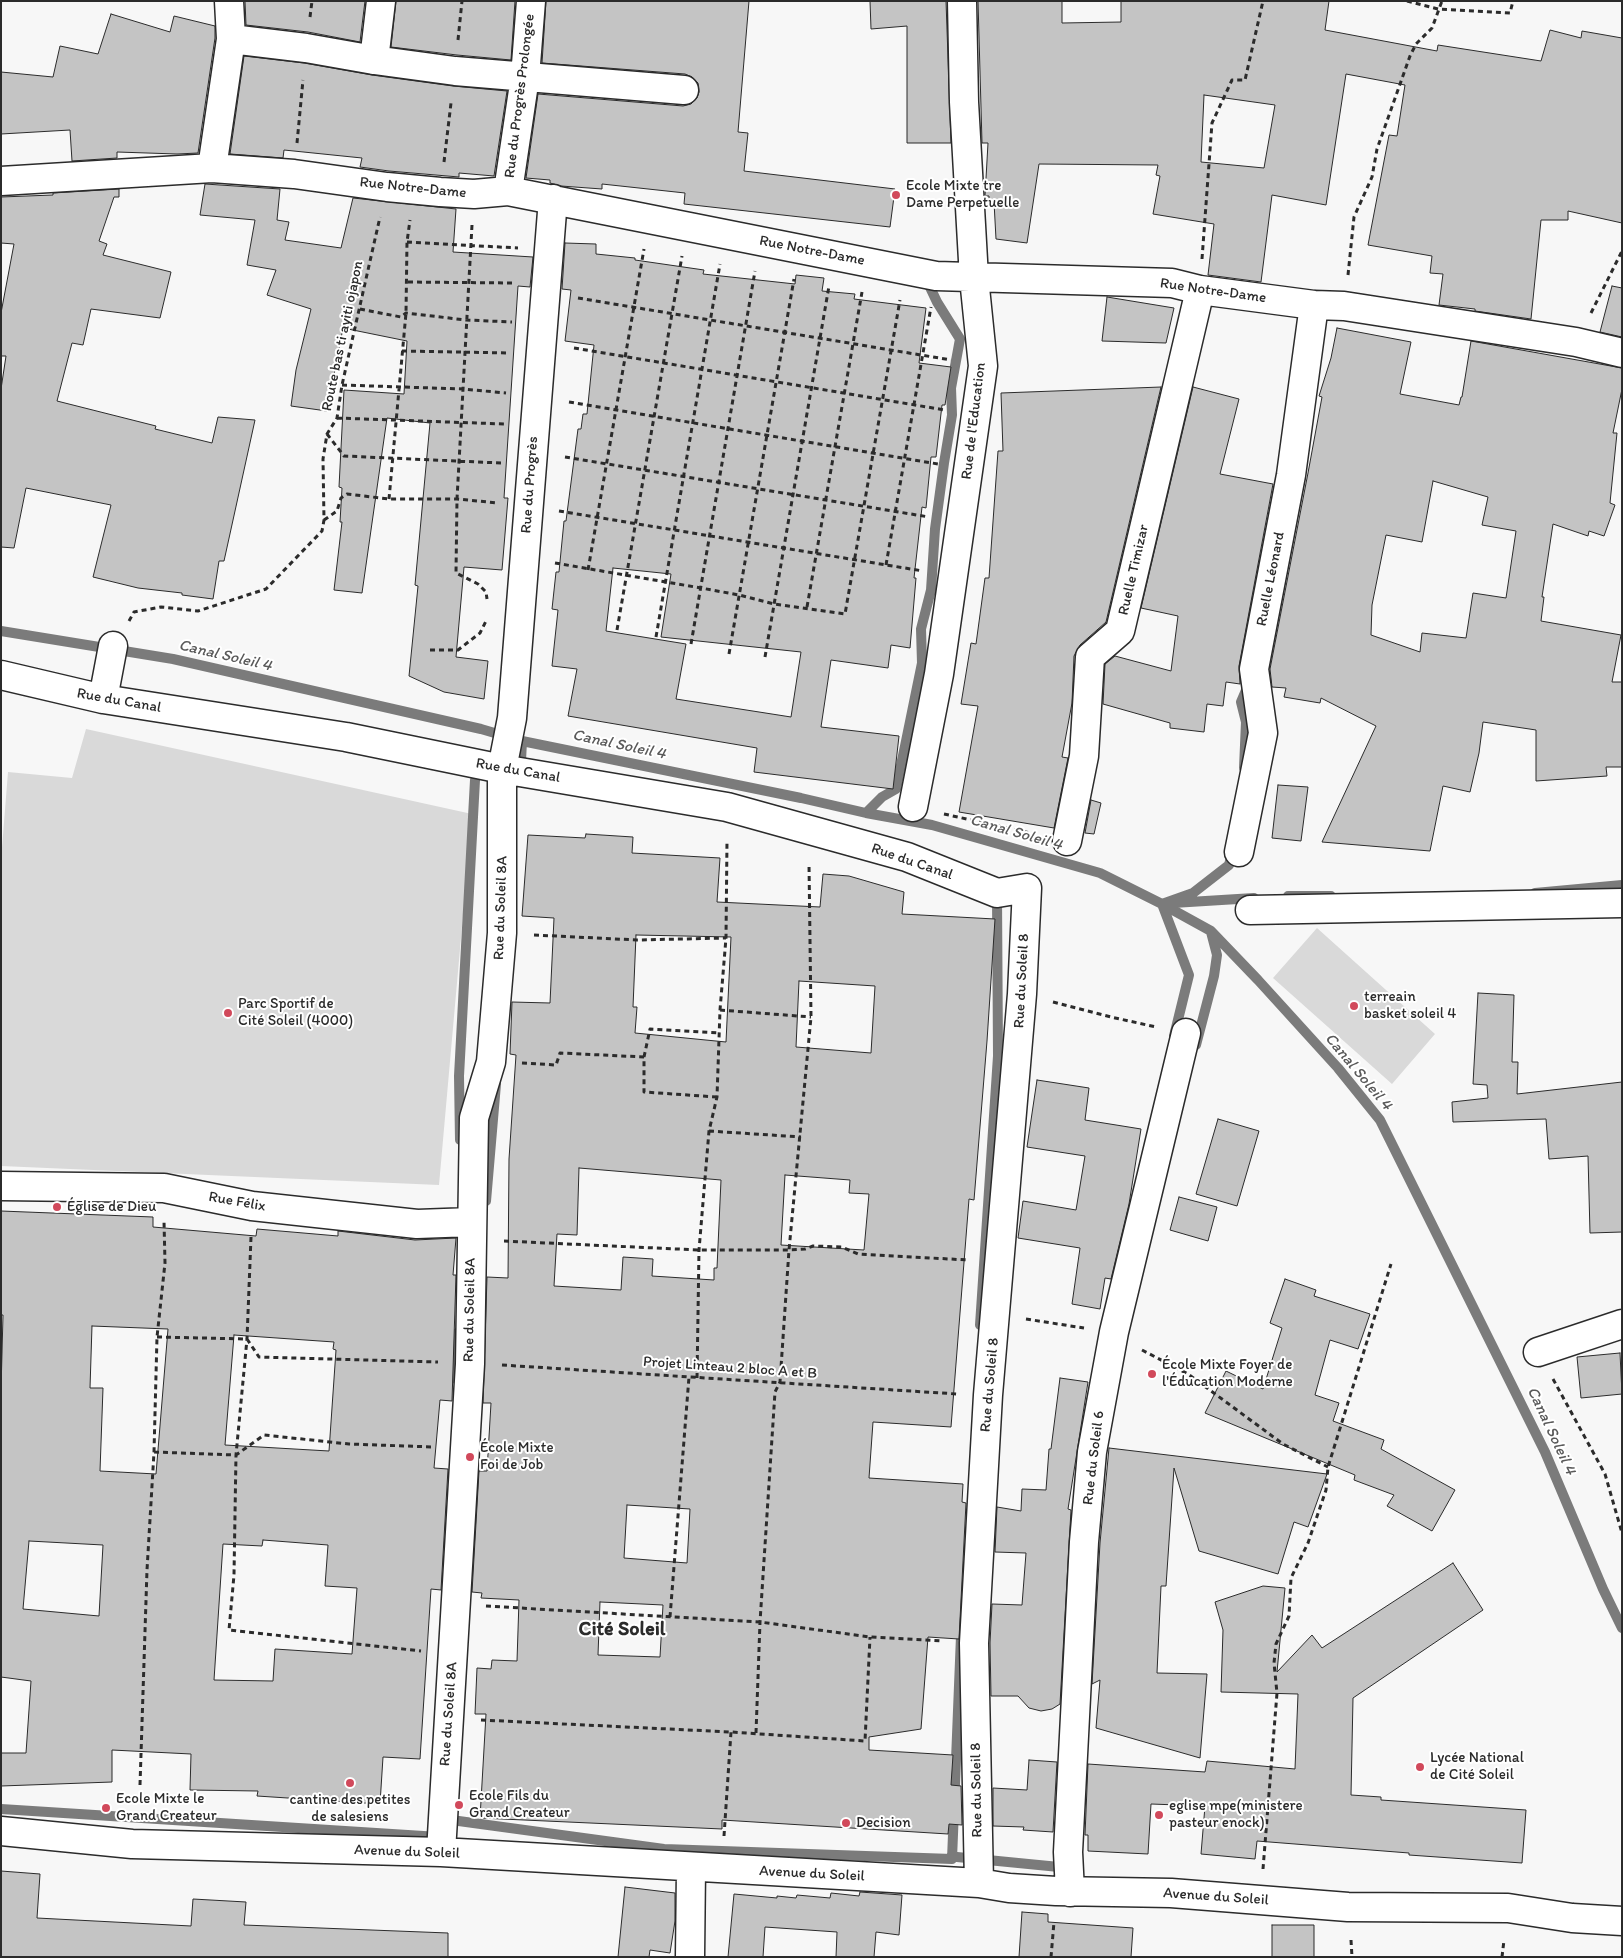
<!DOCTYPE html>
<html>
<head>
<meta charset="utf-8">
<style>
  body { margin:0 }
  #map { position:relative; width:1623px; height:1958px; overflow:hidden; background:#f7f7f7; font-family:Itim,sans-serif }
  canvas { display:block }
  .frame { position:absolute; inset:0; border:2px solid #2b2b2b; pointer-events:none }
</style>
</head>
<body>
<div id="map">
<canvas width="1623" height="1958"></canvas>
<div class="frame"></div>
</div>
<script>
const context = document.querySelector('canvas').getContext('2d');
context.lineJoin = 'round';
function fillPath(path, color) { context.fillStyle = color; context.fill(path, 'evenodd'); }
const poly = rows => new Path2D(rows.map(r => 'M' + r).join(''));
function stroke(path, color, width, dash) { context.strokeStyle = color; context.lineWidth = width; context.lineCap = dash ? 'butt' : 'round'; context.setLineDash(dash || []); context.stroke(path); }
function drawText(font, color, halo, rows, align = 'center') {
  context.font = font + ' Itim,sans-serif'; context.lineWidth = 4; context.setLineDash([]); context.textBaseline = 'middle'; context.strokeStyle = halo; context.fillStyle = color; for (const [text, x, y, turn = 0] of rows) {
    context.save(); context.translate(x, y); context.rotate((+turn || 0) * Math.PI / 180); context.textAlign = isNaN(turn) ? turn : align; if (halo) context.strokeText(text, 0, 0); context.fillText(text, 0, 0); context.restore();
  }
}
fillPath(poly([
  [86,729,472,814,439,1185,1,1166,1,860,8,772,72,778],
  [1317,928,1435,1034,1392,1084,1273,978]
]), '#d9d9d9');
stroke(poly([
  [1,631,173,659,481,729,522,741,801,798,866,813,932,825,1100,873,1162,904,1211,931,1258,980,1338,1068,1380,1120,1545,1452,1603,1589,1622,1628],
  [521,761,522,741],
  [1244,768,1246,722,1241,702,1247,688,1245,682],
  [866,813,882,797,896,789,905,746,922,663,921,629,931,590,935,529,944,463,952,415,951,388,960,339,937,302,928,283,923,280],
  [1535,893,1622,885],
  [1288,896,1331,896],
  [1173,903,1254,898],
  [1162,904,1189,975,1174,1036],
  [1162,904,1193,893,1229,865,1233,849],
  [1196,1045,1214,976,1217,955,1211,932],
  [460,1140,459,1076,475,780],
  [486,1201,496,1084],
  [980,1325,998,1056,997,895],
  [456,1379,457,1333],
  [1,1809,439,1837,439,1835],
  [444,1819,664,1849,952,1859,961,1636],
  [957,1857,1059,1867,1060,1858]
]), '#7b7b7b', 10);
const building = poly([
  [245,1,365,1,360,42,308,32,246,25,245,1],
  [396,1,515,1,511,60,457,55,391,47,396,1],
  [546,1,749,1,738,132,748,133,744,171,895,189,890,227,684,204,685,193,602,184,602,189,561,186,550,183,550,180,526,178,538,94,683,106,691,104,697,98,699,92,698,83,692,77,685,74,542,63,546,1],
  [870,1,946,1,951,143,907,143,907,26,871,29,870,1],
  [978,1,1062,1,1062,23,1121,22,1121,1,1329,1,1325,30,1437,51,1438,45,1541,61,1550,30,1581,38,1582,31,1622,38,1622,223,1568,211,1568,220,1541,220,1531,319,1475,311,1475,309,1439,305,1443,274,1430,273,1432,256,1368,245,1389,135,1397,136,1405,85,1346,74,1326,205,1272,195,1261,282,1208,275,1214,224,1153,214,1160,176,1156,175,1158,165,1039,164,1027,243,996,239,994,202,989,201,989,196,985,196,988,143,982,143,978,1],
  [1204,95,1275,105,1264,168,1201,162,1204,95],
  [111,14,170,32,174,16,215,26,215,38,198,153,177,154,117,152,117,158,72,161,70,130,1,134,1,72,53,77,60,46,98,54,111,14],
  [244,56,304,63,372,75,453,86,507,91,494,176,459,173,459,177,389,171,360,167,362,158,284,150,283,158,230,154,244,56],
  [205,184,280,189,277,220,289,222,285,240,341,248,353,198,456,209,453,252,533,257,530,287,518,286,504,498,508,498,502,570,464,567,456,657,488,661,484,699,444,692,409,676,418,586,415,585,430,423,387,418,362,593,334,590,342,522,340,522,342,488,339,487,344,390,404,394,407,341,343,328,327,411,291,406,296,370,311,309,267,295,276,270,247,265,255,220,200,215,205,184],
  [119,189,119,197,114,197,99,241,107,244,103,255,171,272,160,318,91,309,83,345,72,343,57,401,156,426,155,429,212,443,218,417,255,420,224,561,219,561,213,599,182,595,182,593,138,588,93,577,111,505,26,488,14,548,1,547,1,389,6,356,1,356,1,313,14,244,1,243,1,197,53,195,53,193,119,189],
  [565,243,596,244,596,254,635,258,635,260,704,270,703,274,795,284,796,275,824,278,822,291,855,294,854,299,926,308,919,363,951,367,945,405,942,405,936,457,931,457,926,508,922,507,914,578,916,578,910,648,891,645,888,668,831,660,821,727,899,736,893,789,754,772,757,748,568,716,577,669,552,666,558,610,552,609,556,572,559,572,564,521,566,521,578,429,581,429,583,414,587,414,594,345,565,341,571,290,562,289,565,243],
  [613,568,671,574,661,637,801,652,791,717,676,699,686,644,606,631,613,568],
  [1612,286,1622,288,1622,337,1600,332,1612,286],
  [1107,297,1174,308,1166,343,1102,341,1107,297],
  [1337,328,1411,342,1400,394,1459,405,1461,397,1462,397,1471,341,1622,368,1622,389,1613,433,1617,433,1610,503,1615,505,1604,536,1589,531,1588,536,1553,524,1542,597,1544,597,1541,621,1621,635,1612,682,1622,682,1622,767,1606,767,1607,776,1536,781,1536,730,1483,722,1479,753,1470,792,1443,786,1430,851,1322,842,1376,726,1321,698,1320,703,1284,697,1286,688,1272,687,1270,669,1308,473,1322,397,1319,396,1331,358,1337,328],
  [1433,481,1488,497,1482,525,1516,531,1506,598,1473,593,1466,638,1422,633,1420,652,1371,635,1372,605,1386,535,1422,542,1433,481],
  [1161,387,1106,622,1080,645,1074,656,1072,703,1062,757,1068,758,1054,828,959,812,978,706,961,704,971,643,976,644,985,578,989,578,998,451,1003,451,1001,393,1161,387],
  [1193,387,1239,399,1220,474,1273,484,1239,666,1240,684,1226,682,1223,706,1207,704,1204,732,1170,728,1170,723,1103,704,1105,664,1115,656,1171,671,1178,616,1141,608,1193,387],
  [1278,785,1308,787,1301,841,1272,838,1278,785],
  [1091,800,1101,803,1094,834,1085,833,1091,800],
  [586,834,633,837,632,853,720,858,717,902,820,907,823,874,849,876,904,892,902,914,995,919,987,1041,974,1200,969,1199,951,1427,873,1422,869,1478,963,1484,962,1502,966,1503,959,1639,928,1637,921,1729,869,1737,869,1750,953,1755,951,1785,961,1786,962,1825,949,1824,948,1834,722,1820,722,1829,480,1818,486,1714,475,1714,477,1668,491,1669,492,1660,517,1661,519,1600,481,1598,482,1593,472,1592,479,1471,487,1471,491,1403,483,1403,487,1277,508,1278,509,1159,516,1055,510,1054,512,1002,550,1003,554,918,522,916,528,835,585,838,586,834],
  [636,935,731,937,726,1042,635,1033,637,1007,633,1007,636,935],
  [799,981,875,986,871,1053,796,1047,799,981],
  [579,1168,721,1180,717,1268,714,1268,714,1280,652,1276,653,1259,623,1257,621,1290,554,1286,557,1234,577,1235,579,1168],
  [785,1175,850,1180,849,1193,869,1194,864,1250,781,1245,785,1175],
  [627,1505,690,1509,687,1563,624,1558,627,1505],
  [600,1602,663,1605,660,1657,598,1655,600,1602],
  [1478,993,1514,995,1512,1062,1518,1062,1517,1094,1622,1082,1622,1232,1590,1233,1588,1156,1549,1159,1546,1119,1453,1122,1452,1102,1488,1098,1487,1085,1473,1084,1478,993],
  [1037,1080,1089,1088,1085,1120,1141,1129,1129,1204,1111,1279,1105,1278,1100,1309,1072,1304,1080,1248,1018,1238,1023,1201,1076,1210,1085,1156,1027,1147,1037,1080],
  [1218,1119,1259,1131,1237,1206,1196,1194,1218,1119],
  [1179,1197,1217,1207,1208,1241,1170,1230,1179,1197],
  [1,1211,153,1217,153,1227,256,1236,257,1229,338,1236,338,1231,415,1240,456,1238,453,1275,456,1275,452,1401,440,1400,434,1468,448,1469,441,1590,431,1589,420,1759,383,1757,380,1804,257,1796,258,1791,190,1790,191,1754,112,1750,112,1782,1,1786,1,1753,26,1753,31,1681,1,1677,1,1390,3,1315,1,1315,1,1211],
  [92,1326,168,1329,156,1474,100,1471,103,1388,90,1388,92,1326],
  [234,1335,334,1342,333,1349,336,1350,329,1451,225,1445,234,1335],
  [263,1540,328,1545,325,1586,357,1588,352,1654,275,1649,273,1681,214,1680,223,1544,262,1546,263,1540],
  [29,1541,103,1545,99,1616,23,1609,29,1541],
  [1285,1279,1316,1290,1314,1296,1370,1314,1358,1349,1330,1340,1315,1395,1339,1403,1333,1421,1384,1440,1381,1449,1455,1490,1432,1531,1387,1506,1394,1495,1354,1480,1355,1475,1205,1413,1226,1371,1263,1389,1282,1328,1270,1323,1285,1279],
  [1620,1353,1622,1394,1581,1398,1577,1357,1620,1353],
  [1060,1378,1088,1382,1068,1509,1071,1510,1060,1704,1052,1709,1041,1711,1029,1708,1018,1696,991,1696,990,1643,992,1604,1022,1605,1026,1553,995,1552,997,1507,1021,1511,1022,1489,1046,1490,1049,1449,1051,1449,1060,1378],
  [1109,1448,1327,1474,1308,1527,1294,1522,1278,1574,1199,1551,1174,1468,1166,1586,1161,1586,1157,1673,1207,1674,1200,1758,1096,1728,1100,1680,1092,1684,1100,1543,1109,1448],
  [1453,1563,1483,1610,1353,1698,1351,1795,1381,1797,1381,1800,1526,1810,1522,1863,1409,1855,1409,1853,1257,1841,1255,1859,1201,1854,1205,1806,1151,1804,1148,1854,1088,1851,1088,1835,1085,1835,1088,1764,1205,1772,1207,1761,1295,1769,1298,1694,1221,1692,1223,1630,1215,1602,1263,1586,1285,1588,1277,1672,1312,1635,1322,1648,1453,1563],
  [1029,1760,1057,1762,1053,1832,1023,1830,1024,1827,993,1826,993,1788,1027,1790,1029,1760],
  [1,1871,40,1874,37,1918,191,1926,193,1899,246,1902,244,1925,448,1933,448,1957,1,1957,1,1871],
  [625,1887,675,1893,675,1921,670,1953,650,1950,649,1957,618,1957,625,1887],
  [860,1892,902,1895,899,1935,876,1932,874,1957,836,1957,837,1932,765,1927,763,1957,728,1957,734,1894,777,1898,777,1896,796,1898,797,1895,830,1898,831,1893,859,1896,860,1892],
  [1022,1912,1048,1914,1048,1922,1133,1928,1131,1957,1019,1957,1022,1912],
  [1272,1925,1314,1925,1314,1957,1272,1957,1272,1925]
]);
fillPath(building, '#c4c4c4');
stroke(building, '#2b2b2b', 1);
const minor = poly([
  [231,39,306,48,374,60,455,71,684,90],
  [374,60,381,1],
  [212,168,231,39,229,1],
  [1,181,212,168,294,174,387,187,440,192,474,194,508,191,936,276,1172,283,1200,290,1314,305,1344,306,1576,342,1622,353],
  [508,191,525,77,531,1],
  [1,675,103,699,346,737,502,769,727,807,907,857,997,893,1027,888,1022,994,988,1395,974,1643,979,1883],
  [103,699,113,646],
  [913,807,939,674,983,366,974,278,964,102,962,1],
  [1067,841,1084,756,1090,657,1120,631,1200,290],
  [1239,852,1263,733,1254,669,1291,475,1314,305],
  [1250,910,1622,903],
  [1,1186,164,1188,252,1206,417,1224,472,1222],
  [1538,1352,1622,1324],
  [1,1831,132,1844,441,1852,979,1883,1009,1888,1056,1891,1171,1893,1348,1907,1508,1908,1572,1918,1622,1921],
  [441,1852,470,1364,474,1118,491,1062,502,933,502,769,512,718,553,199],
  [1070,1892,1068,1852,1084,1542,1092,1452,1114,1332,1186,1033],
  [690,1957,691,1868]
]);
stroke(minor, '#2b2b2b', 31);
stroke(poly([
  [1407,1,1438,9,1510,13,1513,1],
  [310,17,312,1],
  [458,40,462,1],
  [297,143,303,80],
  [444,162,451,103],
  [472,225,457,499,456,573,478,584,486,592,487,599],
  [407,242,518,248],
  [1202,259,1212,123,1232,80,1245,80,1263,1],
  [1348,275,1354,217,1372,177,1377,149,1410,56,1416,44,1432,28,1442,1],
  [408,282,515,283],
  [578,298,951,360],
  [360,309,401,317,406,313,466,320,512,322],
  [1591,313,1622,251],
  [574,348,945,410],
  [402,351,510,353],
  [342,385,463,389,506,393],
  [569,402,938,464],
  [337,418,504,424],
  [327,434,344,456,501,463],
  [565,457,929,517],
  [389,499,406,313,407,242,410,220],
  [559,511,923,571],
  [324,520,337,511,341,498,347,494,389,499,457,499,498,503],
  [555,563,701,588,739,595,774,604,845,614,900,300],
  [886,565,931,307],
  [588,570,644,249],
  [807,607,862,292],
  [129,621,134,612,161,607,198,611,266,589,322,531,324,520,323,459,327,434,337,418,342,385,380,217],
  [617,630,682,256],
  [656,637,720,264],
  [691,644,755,271],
  [430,650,458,650,480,633,487,619],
  [729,654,794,279],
  [765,657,829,286],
  [944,814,1035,834],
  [534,935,637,940,726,938],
  [1053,1002,1111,1017,1156,1027],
  [720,1010,811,1017],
  [644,1057,650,1029,720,1033],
  [522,1063,556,1065,560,1053,644,1057,644,1092,717,1097],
  [709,1131,801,1137],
  [251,1237,247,1339,236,1455,234,1575,229,1630,421,1651],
  [504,1241,699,1250,789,1250,805,1249,813,1246,842,1247,858,1254,968,1260],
  [1026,1319,1084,1328],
  [157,1337,247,1339,259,1357,438,1362],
  [1142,1350,1188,1374,1283,1444,1328,1467],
  [502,1365,957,1394],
  [697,1378,699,1250,709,1131,717,1097,720,1010,726,938,727,841],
  [1553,1379,1605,1474,1622,1533],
  [154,1452,236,1455,264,1435,349,1444,434,1447],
  [486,1606,760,1622,870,1637,943,1641],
  [670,1617,689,1377],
  [481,1720,731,1732,865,1741,870,1637],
  [756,1733,760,1622,775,1392,780,1382,789,1250,811,1017,809,864],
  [140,1785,147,1570,154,1452,157,1337,165,1263,164,1221],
  [724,1836,731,1732],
  [1263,1869,1277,1693,1274,1663,1276,1644,1289,1616,1291,1578,1308,1543,1326,1490,1328,1467,1391,1264],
  [1351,1940,1352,1957],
  [1051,1957,1054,1922],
  [1502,1957,1504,1940]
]), '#2b2b2b', 3, [5, 4]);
stroke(minor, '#fff', 28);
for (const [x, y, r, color] of [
  [896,195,5,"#d1495b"],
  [1354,1006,5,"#d1495b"],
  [228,1013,5,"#d1495b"],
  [57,1207,5,"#d1495b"],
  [1152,1374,5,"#d1495b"],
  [470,1457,5,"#d1495b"],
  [1420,1767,5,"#d1495b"],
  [350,1783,5,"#d1495b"],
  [459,1805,5,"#d1495b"],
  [106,1808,5,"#d1495b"],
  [1159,1815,5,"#d1495b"],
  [846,1823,5,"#d1495b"]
]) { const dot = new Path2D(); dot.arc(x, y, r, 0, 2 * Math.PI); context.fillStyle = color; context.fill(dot); stroke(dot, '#fff', 2); }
drawText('15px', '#2b2b2b', '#fff', [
  ["Rue du Progrès Prolongée",520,96,-83],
  ["Rue Notre-Dame",413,188,6],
  ["Rue Notre-Dame",812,251,11],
  ["Rue Notre-Dame",1213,291,8],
  ["Route bas ti ayiti ojapon",343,336,-78],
  ["Rue de l'Education",974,421,-83],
  ["Rue du Progrès",530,485,-86],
  ["Ruelle Timizar",1134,570,-77],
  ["Ruelle Léonard",1271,579,-79],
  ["Rue du Canal",119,701,10],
  ["Rue du Canal",518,771,10],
  ["Rue du Canal",912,862,19],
  ["Rue du Soleil 8A",501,908,-88],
  ["Rue du Soleil 8",1022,981,-87],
  ["Rue Félix",237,1202,10],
  ["Rue du Soleil 8A",470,1310,-89],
  ["Projet Linteau 2 bloc A et B",730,1368,4],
  ["Rue du Soleil 8",990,1385,-85],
  ["Rue du Soleil 6",1094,1458,-83],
  ["Rue du Soleil 8A",449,1714,-86],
  ["Rue du Soleil 8",977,1790,-91],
  ["Avenue du Soleil",407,1852,2],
  ["Avenue du Soleil",812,1874,3],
  ["Avenue du Soleil",1216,1897,4]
]);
drawText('15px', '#2b2b2b', '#fff', [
  ["Ecole Mixte tre",906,186],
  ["Dame Perpetuelle",906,203],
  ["terreain",1364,997],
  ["basket soleil 4",1364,1014],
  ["Parc Sportif de",238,1004],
  ["Cité Soleil (4000)",238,1021],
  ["Église de Dieu",67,1207],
  ["École Mixte Foyer de",1162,1365],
  ["l'Éducation Moderne",1162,1382],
  ["École Mixte",480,1448],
  ["Foi de Job",480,1465],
  ["Lycée National",1430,1758],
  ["de Cité Soleil",1430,1775],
  ["Ecole Fils du",469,1796],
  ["Grand Createur",469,1813],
  ["Ecole Mixte le",116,1799],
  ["Grand Createur",116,1816],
  ["cantine des petites",350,1800,"center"],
  ["de salesiens",350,1817,"center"],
  ["eglise mpe(ministere",1169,1806],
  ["pasteur enock)",1169,1823],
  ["Decision",856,1823]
], 'left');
drawText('italic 16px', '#5a5a5a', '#fff', [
  ["Canal Soleil 4",225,656,13],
  ["Canal Soleil 4",619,745,12],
  ["Canal Soleil 4",1016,833,16],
  ["Canal Soleil 4",1358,1072,50],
  ["Canal Soleil 4",1551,1431,65]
]);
drawText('bold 20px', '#2b2b2b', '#fff', [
  ["Cité Soleil",622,1630]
]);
</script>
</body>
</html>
